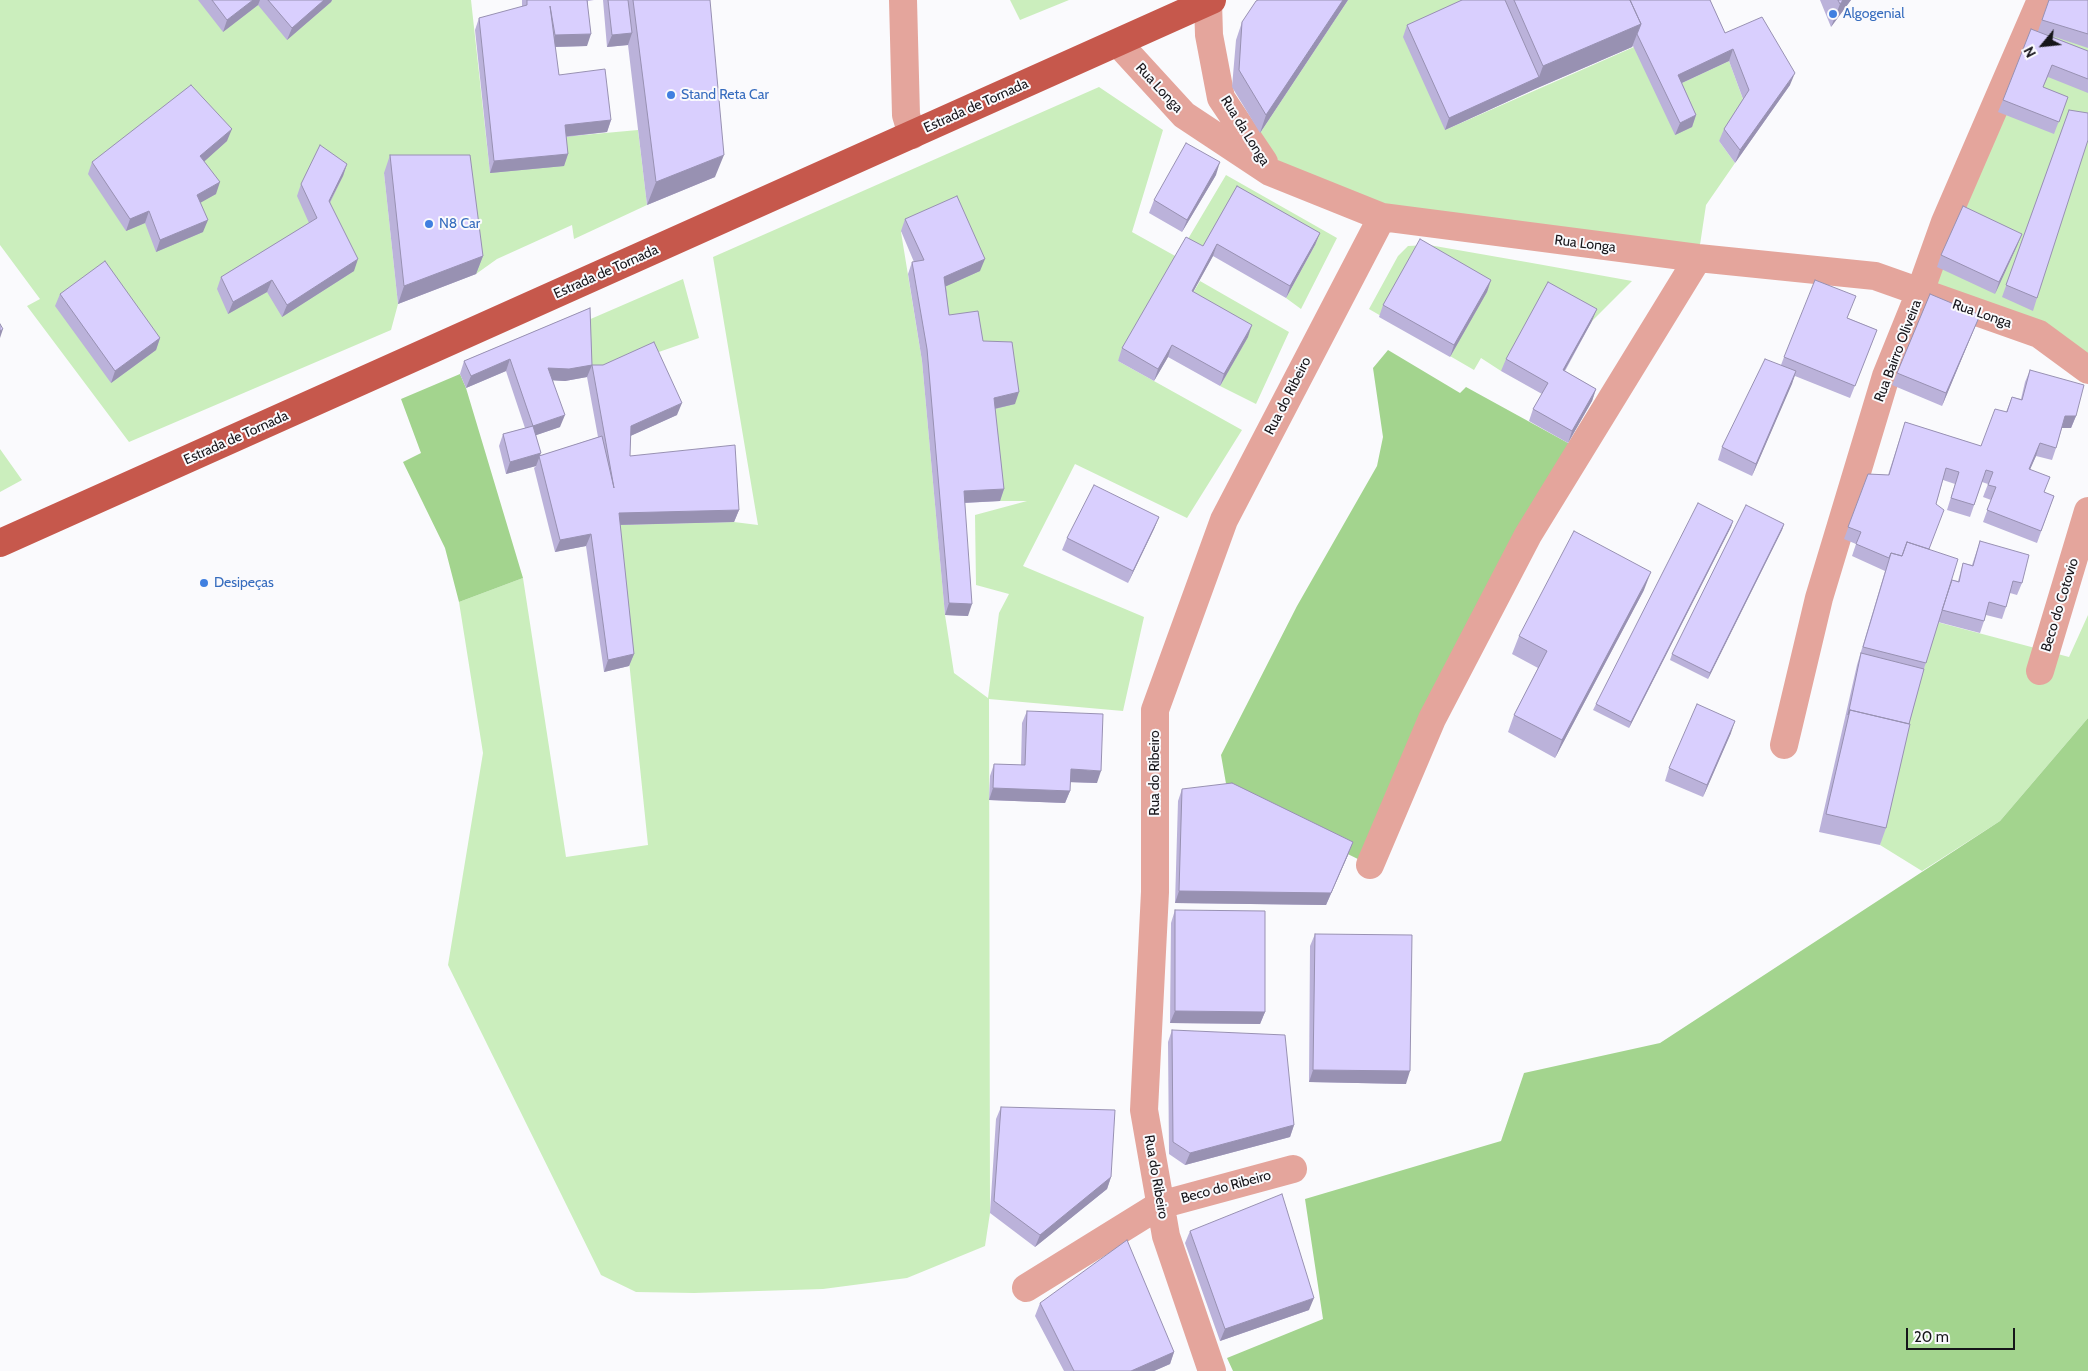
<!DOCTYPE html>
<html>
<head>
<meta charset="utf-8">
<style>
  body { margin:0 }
  #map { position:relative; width:2088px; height:1371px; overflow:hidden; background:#fafafd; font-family:Cabin,sans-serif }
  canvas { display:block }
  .north { position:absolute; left:2018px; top:20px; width:50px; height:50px; -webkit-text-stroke:4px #fafafd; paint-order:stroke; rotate:242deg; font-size:14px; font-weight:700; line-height:20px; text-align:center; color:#16151a }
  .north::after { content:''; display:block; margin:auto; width:18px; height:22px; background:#16151a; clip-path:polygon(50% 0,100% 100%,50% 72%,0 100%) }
  .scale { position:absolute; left:1906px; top:1328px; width:109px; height:22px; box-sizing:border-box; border:2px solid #16151a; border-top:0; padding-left:6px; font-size:15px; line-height:18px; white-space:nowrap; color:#16151a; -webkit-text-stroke:4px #fafafd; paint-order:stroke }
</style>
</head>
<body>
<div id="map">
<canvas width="2088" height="1371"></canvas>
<div class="north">N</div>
<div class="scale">20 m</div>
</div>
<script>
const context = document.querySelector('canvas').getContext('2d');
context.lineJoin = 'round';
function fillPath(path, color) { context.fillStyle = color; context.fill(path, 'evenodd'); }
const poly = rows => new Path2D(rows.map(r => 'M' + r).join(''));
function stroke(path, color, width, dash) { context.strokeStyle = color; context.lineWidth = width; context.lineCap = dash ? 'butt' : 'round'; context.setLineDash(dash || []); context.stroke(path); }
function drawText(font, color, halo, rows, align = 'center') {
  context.font = font + ' Cabin,sans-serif'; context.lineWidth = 4; context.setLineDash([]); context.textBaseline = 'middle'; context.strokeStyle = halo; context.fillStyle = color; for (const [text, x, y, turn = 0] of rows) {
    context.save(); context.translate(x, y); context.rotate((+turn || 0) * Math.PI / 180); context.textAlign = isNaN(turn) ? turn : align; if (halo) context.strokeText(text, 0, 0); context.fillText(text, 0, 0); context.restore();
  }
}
fillPath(poly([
  [0,0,471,0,490,173,561,137,638,130,647,205,574,239,572,225,497,259,476,274,384,173,398,304,391,330,129,442,27,306,40,299,0,245],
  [1010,0,1069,0,1020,20],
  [1348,0,1484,0,1445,130,1634,47,1673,87,1729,61,1744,102,1719,141,1735,163,1706,205,1698,258,1382,217,1270,172,1260,133],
  [2088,0,2088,370,1920,292,2026,41],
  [1099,87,1163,130,1132,232,1177,257,1118,361,1242,430,1187,518,1075,464,1023,566,1144,617,1123,711,989,699,990,1213,985,1246,907,1278,823,1289,694,1293,636,1292,601,1275,448,965,483,753,459,602,523,578,566,857,648,845,615,525,734,522,758,525,713,257],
  [952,208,940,289,945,327,1000,501,1027,501,975,515,976,585,1009,594,999,613,988,698,954,673,945,615,922,361,901,232],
  [1226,175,1337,238,1301,309,1286,298,1315,245,1233,198,1198,259,1182,249],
  [1429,245,1532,263,1632,281,1592,321,1501,371,1481,358,1474,370,1369,309,1398,256,1408,246],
  [683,279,699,338,587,377,586,321],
  [1200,281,1289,332,1256,404,1220,386,1247,337,1187,303],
  [0,449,22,480,0,492],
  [2088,615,2088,718,2000,821,1922,871,1880,845,1903,742,1937,622,2069,657]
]), '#cbeebd');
fillPath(poly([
  [1388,350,1460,393,1466,387,1568,443,1582,448,1370,865,1228,795,1221,755,1297,606,1377,466,1383,437,1373,368],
  [460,374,466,388,523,578,459,602,445,548,403,462,421,453,401,399],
  [2088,718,2088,1371,1233,1371,1227,1358,1323,1319,1305,1199,1501,1141,1524,1073,1660,1043,2000,821]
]), '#a3d48e');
stroke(poly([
  [903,0,906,115,912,135],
  [1208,2,1209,35,1221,98,1264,162],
  [1118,43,1184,115,1270,172,1382,217,1698,258,1875,276,2039,334,2088,370],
  [2040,671,2088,511],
  [1784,745,1819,598,1886,376,1920,292,1945,222,2041,0],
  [1370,865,1432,719,1528,535,1698,258],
  [1026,1288,1160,1205,1293,1169],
  [1212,1371,1166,1236,1144,1110,1155,892,1155,710,1224,520,1382,217]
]), '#e4a59c', 28);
stroke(poly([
  [0,543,1212,0]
]), '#c6584c', 28);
fillPath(poly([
  [198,0,332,0,331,2,287,40,258,5,223,32],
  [522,0,594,0,588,1,587,46,555,47,559,75,611,120,607,132,566,137,568,154,564,166,490,173,475,30,479,18,522,7],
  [603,0,710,0,715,177,647,205,628,45,607,47],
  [1348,0,1260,133,1232,87,1236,40,1242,22],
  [1462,0,1710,0,1725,33,1790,85,1735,163,1719,141,1724,129,1743,99,1729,61,1682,83,1696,115,1692,127,1675,135,1633,46,1632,47,1535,89,1445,130,1403,37,1407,25],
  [1820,0,1851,0,1831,27],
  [2049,0,2088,0,2088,48,2046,34,2088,51,2088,93,2048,77,2043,87,2068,97,2054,134,1998,112,2003,100,2038,31],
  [2069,110,2037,298,2033,311,2002,297],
  [227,141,204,161,216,194,200,202,203,232,156,252,145,223,126,231,88,174,92,162],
  [390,155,483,256,476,274,398,304,384,173],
  [347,164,343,176,330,203,354,271,282,317,267,292,228,314,217,289,221,277,309,223,297,196,301,184],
  [1216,175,1182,232,1149,213,1154,200],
  [1237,186,1320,233,1315,245,1286,298,1213,256,1193,292,1248,337,1220,386,1168,357,1154,381,1118,361,1122,348,1203,246],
  [905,219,980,271,946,286,949,315,983,341,1015,404,995,409,1004,489,1000,501,965,503,968,616,945,615,922,361,908,274,912,262,914,262,901,231],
  [2022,234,2017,246,1995,294,1937,267,1941,255],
  [1491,280,1487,292,1450,357,1379,317,1383,305],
  [60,294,160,338,156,350,111,383,55,306],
  [590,308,592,365,677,415,630,436,630,456,739,510,734,522,620,525,634,654,629,666,604,672,586,546,555,552,534,468,536,466,506,474,499,446,503,434,525,428,506,371,466,388,460,374,464,361],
  [587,377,598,437,540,456,536,435,560,427,553,380,565,381],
  [1980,315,1975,327,1942,406,1892,385,1897,373],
  [1848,318,1877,330,1850,398,1795,376,1752,476,1718,460,1722,447,1781,365,1784,357],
  [1592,321,1565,371,1596,389,1592,401,1568,443,1529,421,1533,409,1542,394,1501,371,1506,359],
  [2030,370,2076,416,2071,428,2062,428,2056,448,2052,460,2036,456,2030,469,2044,492,2054,496,2037,543,1983,522,1991,500,1983,497,1988,484,1982,482,1970,517,1947,510,1955,484,1943,480,1936,504,1929,549,1952,580,1958,581,1963,563,1972,565,1980,541,2022,583,2017,595,2010,593,2006,607,2002,619,1986,615,1980,633,1938,622,1924,669,1909,724,1886,828,1880,845,1819,832,1857,665,1885,571,1852,556,1856,544,1844,539,1868,474,1888,475,1905,422,1981,446,2006,412,2012,397,2021,399,2025,382],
  [1159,517,1154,529,1128,583,1062,550,1067,538],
  [1733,521,1731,527,1629,728,1593,710,1596,704],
  [1784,524,1782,530,1708,679,1670,660,1672,654],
  [1644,590,1555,758,1508,732,1514,715,1538,668,1512,654,1519,636],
  [1027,711,1097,783,1070,782,1070,791,1065,803,989,800,990,776,994,764,1021,765,1022,723],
  [1731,733,1703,797,1665,781,1669,768],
  [1182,789,1353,842,1348,855,1326,905,1175,903,1178,801],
  [1175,910,1265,1012,1260,1024,1170,1023,1171,923],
  [1315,934,1406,1084,1309,1082,1310,946],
  [1172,1030,1294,1125,1290,1137,1185,1165,1169,1154,1168,1042],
  [1001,1107,1111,1177,1107,1189,1035,1247,990,1213,996,1119],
  [1190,1231,1309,1310,1220,1341,1185,1243],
  [1040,1303,1174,1352,1170,1364,1154,1371,1064,1371,1035,1316]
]), '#bbb2da');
fillPath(poly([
  [253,0,260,0,258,5,223,32,227,20],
  [324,0,332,0,331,2,287,40,292,28],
  [1343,0,1348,0,1260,133,1266,115],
  [1843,0,1851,0,1831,27,1840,4],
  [1641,24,1632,47,1535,89,1445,130,1449,118,1539,77,1543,66],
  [632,33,628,45,607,47,612,35],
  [591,34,587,46,551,47,555,35],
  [1733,49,1729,61,1673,87,1678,75],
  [1795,73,1790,85,1735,163,1740,150],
  [1696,115,1692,127,1675,135,1680,123],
  [611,120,607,132,560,137,565,125],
  [232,129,227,141,196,169,200,156],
  [568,154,564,166,490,173,494,161],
  [724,155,715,177,647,205,656,182],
  [1220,162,1216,175,1182,232,1187,220],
  [347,164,343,176,324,213,329,201],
  [220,182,216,194,193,207,197,195],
  [149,211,145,223,126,231,130,219],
  [208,220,203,232,156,252,160,240],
  [1320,233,1315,245,1286,298,1290,286],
  [2022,234,2017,246,1995,294,1999,282],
  [1217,244,1213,256,1187,303,1192,291],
  [483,256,476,274,398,304,404,286],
  [358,259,354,271,282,317,287,305],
  [985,259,980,271,940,289,944,277],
  [272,280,267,292,228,314,233,302],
  [1491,280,1487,292,1450,357,1454,345],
  [1597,309,1592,321,1558,382,1563,370],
  [1980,315,1975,327,1942,406,1946,393],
  [1252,325,1248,337,1220,386,1224,374],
  [3,329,0,338,0,331],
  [160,338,156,350,111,383,115,371],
  [1172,345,1168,357,1154,381,1158,369],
  [510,359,506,371,466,388,471,376],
  [592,365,587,377,565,381,544,380,548,368],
  [1796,371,1792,384,1752,476,1756,464],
  [1596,389,1592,401,1568,443,1572,431],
  [1019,392,1015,404,989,410,994,398],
  [682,403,677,415,626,438,631,426],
  [565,415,560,427,528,438,533,426],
  [2065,416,2076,416,2071,428,2060,428],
  [2040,443,2036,456,2025,481,2029,469],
  [541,453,536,466,506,474,510,462],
  [1004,489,1000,501,960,503,964,491],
  [739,510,734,522,615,525,619,513],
  [1159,517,1154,529,1128,583,1133,571],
  [1733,521,1731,527,1629,728,1631,722],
  [1784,524,1782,530,1708,679,1710,673],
  [591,534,586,546,555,552,560,540],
  [1651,572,1644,590,1555,758,1562,740],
  [949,603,972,604,968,616,945,615],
  [634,654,629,666,604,672,608,660],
  [1735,721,1731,733,1703,797,1707,785],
  [1071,769,1101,771,1097,783,1066,782],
  [993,788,1070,791,1065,803,989,800],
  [1353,842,1348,855,1326,905,1175,903,1179,891],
  [1175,1011,1265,1012,1260,1024,1170,1023],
  [1313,1070,1410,1071,1406,1084,1309,1082],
  [1294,1125,1290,1137,1185,1165,1190,1153],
  [1111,1177,1107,1189,1035,1247,1040,1235],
  [1314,1298,1309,1310,1220,1341,1225,1329],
  [1174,1352,1170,1364,1154,1371,1131,1371]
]), '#9891b2');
const building = poly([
  [212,0,253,0,227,20,212,0],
  [268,0,324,0,292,28,268,0],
  [527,0,587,0,591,34,555,35,550,6,559,75,605,69,611,120,565,125,568,154,494,161,479,18,527,5,527,0],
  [608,0,628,0,632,33,612,35,608,0],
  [633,0,710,0,724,155,656,182,633,0],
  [1258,0,1343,0,1266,115,1239,70,1242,22,1256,1,1258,0],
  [1462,0,1505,0,1539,77,1449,118,1407,25,1462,0],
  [1514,0,1630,0,1641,24,1543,66,1514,0],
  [1630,0,1710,0,1725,33,1762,17,1795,73,1740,150,1724,129,1749,90,1733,49,1678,75,1696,115,1680,123,1637,34,1641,24,1630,0],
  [1838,0,1843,0,1840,4,1838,0],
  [2049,0,2088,0,2088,34,2042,20,2049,0],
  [2031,29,2088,51,2088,79,2052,65,2043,87,2068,97,2059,122,2003,100,2031,29],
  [191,85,232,129,200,156,220,182,197,195,208,220,160,240,149,211,130,219,92,162,191,85],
  [2069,110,2088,113,2088,140,2037,298,2006,285,2069,110],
  [1186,143,1220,162,1187,220,1154,200,1186,143],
  [320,145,347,164,329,201,358,259,287,305,272,280,233,302,221,277,317,218,301,184,320,145],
  [390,155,470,155,483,256,404,286,390,155],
  [1237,186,1320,233,1290,286,1217,244,1192,291,1252,325,1224,374,1172,345,1158,369,1122,348,1186,237,1203,246,1237,186],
  [957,196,985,259,944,277,949,315,978,311,983,341,1012,342,1019,392,994,398,1004,489,964,491,972,604,949,603,927,349,912,262,924,260,905,219,957,196],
  [1963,206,2022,234,1999,282,1941,255,1963,206],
  [1420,239,1491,280,1454,345,1383,305,1420,239],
  [105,261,160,338,115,371,60,294,105,261],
  [1815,280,1856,296,1847,318,1877,330,1855,386,1784,357,1815,280],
  [1548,282,1597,309,1563,370,1596,389,1572,431,1533,409,1548,383,1506,359,1548,282],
  [1930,294,1980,315,1946,393,1897,373,1930,294],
  [590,308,592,365,569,369,548,368,565,415,533,426,510,359,471,376,464,361,590,308],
  [0,324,3,329,0,331,0,324],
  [654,342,682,403,631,426,630,456,735,445,739,510,619,513,634,654,608,660,591,534,560,540,539,456,602,436,614,488,592,365,603,365,654,342],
  [1765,359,1796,371,1756,464,1722,447,1765,359],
  [2030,370,2084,385,2076,416,2065,416,2056,448,2040,443,2029,469,2050,477,2044,492,2054,496,2041,531,1987,510,1996,487,1988,485,1993,472,1986,470,1974,505,1951,498,1959,472,1946,468,1936,504,1944,510,1929,549,1907,542,1902,556,1891,553,1889,558,1856,544,1861,532,1848,527,1868,474,1889,475,1905,422,1981,446,1995,409,2007,412,2012,397,2022,400,2030,370],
  [533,426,541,453,510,462,503,434,533,426],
  [1094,485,1159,517,1133,571,1067,538,1094,485],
  [1698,503,1733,521,1631,722,1596,704,1698,503],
  [1746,505,1784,524,1710,673,1672,654,1746,505],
  [1574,531,1651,572,1562,740,1514,715,1547,651,1519,636,1574,531],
  [1980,541,2029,555,2022,583,2013,581,2006,607,1989,602,1984,621,1942,610,1952,580,1959,582,1963,563,1973,566,1980,541],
  [1907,542,1958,559,1926,663,1863,647,1891,553,1902,556,1907,542],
  [1861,653,1924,669,1909,724,1850,710,1848,715,1861,653],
  [1697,704,1735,721,1707,785,1669,768,1697,704],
  [1850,710,1910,724,1886,828,1826,814,1850,710],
  [1027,711,1103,714,1101,771,1071,769,1070,791,993,788,994,764,1025,765,1027,711],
  [1232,783,1353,842,1331,893,1179,891,1182,789,1232,783],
  [1175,910,1265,911,1265,1012,1175,1011,1175,910],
  [1315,934,1412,935,1410,1071,1313,1070,1315,934],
  [1172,1030,1285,1035,1294,1125,1190,1153,1173,1142,1172,1030],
  [1001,1107,1115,1110,1111,1177,1040,1235,994,1201,1001,1107],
  [1282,1194,1314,1298,1225,1329,1190,1231,1282,1194],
  [1127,1240,1174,1352,1131,1371,1074,1371,1040,1303,1127,1240]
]);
fillPath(building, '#d9cffe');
stroke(building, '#9891b2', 1);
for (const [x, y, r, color] of [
  [1833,14,5,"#3f7fe0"],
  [671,95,5,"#3f7fe0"],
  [429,224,5,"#3f7fe0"],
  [204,583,5,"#3f7fe0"]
]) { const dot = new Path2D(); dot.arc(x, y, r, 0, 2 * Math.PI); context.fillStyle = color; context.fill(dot); stroke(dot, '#fafafd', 2); }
drawText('14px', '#366cbe', '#fafafd', [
  ["Algogenial",1843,14],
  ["Stand Reta Car",681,95],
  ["N8 Car",439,224],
  ["Desipeças",214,583]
], 'left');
drawText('14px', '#16151a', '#fafafd', [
  ["Rua Longa",1159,88,47],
  ["Estrada de Tornada",976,106,-24],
  ["Rua da Longa",1245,131,58],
  ["Rua Longa",1585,244,7],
  ["Estrada de Tornada",606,272,-24],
  ["Rua Longa",1982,314,19],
  ["Rua Bairro Oliveira",1898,351,-69],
  ["Rua do Ribeiro",1288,396,-63],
  ["Estrada de Tornada",236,438,-24],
  ["Beco do Cotovio",2060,605,-73],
  ["Rua do Ribeiro",1155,773,-90],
  ["Rua do Ribeiro",1156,1177,80],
  ["Beco do Ribeiro",1226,1187,-15]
]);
</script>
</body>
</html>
